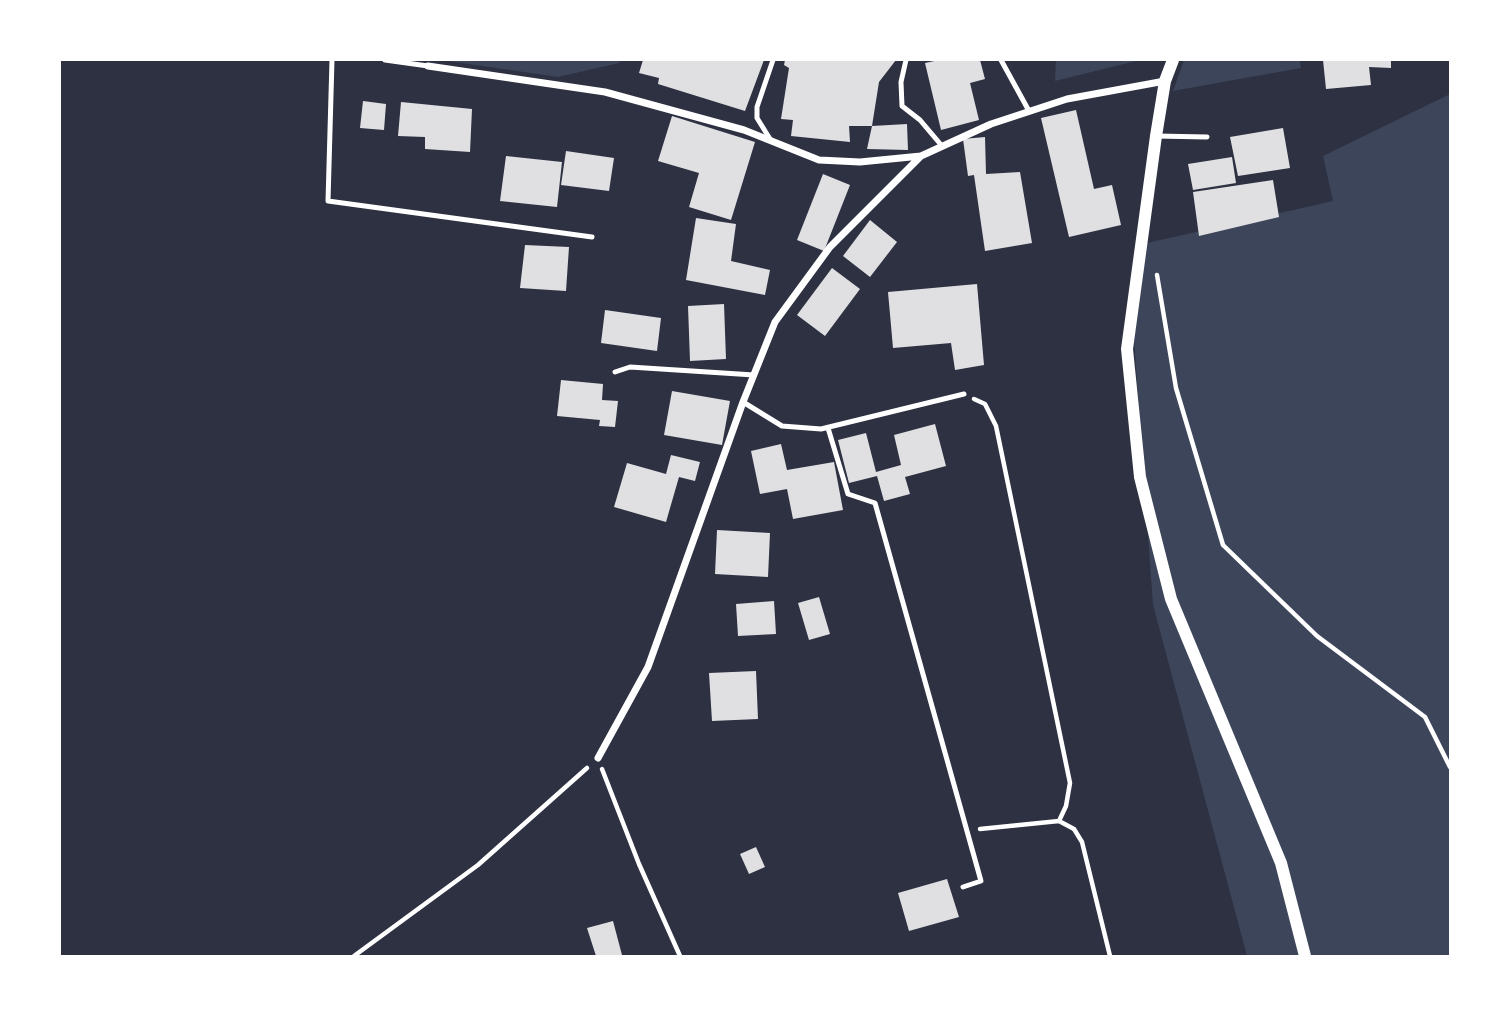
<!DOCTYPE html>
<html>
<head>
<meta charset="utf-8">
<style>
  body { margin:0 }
  #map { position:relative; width:1510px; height:1016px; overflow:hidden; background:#2d3142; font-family:"Asap Condensed",sans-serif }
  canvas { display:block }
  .frame { position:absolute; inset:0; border:61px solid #fff; pointer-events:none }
</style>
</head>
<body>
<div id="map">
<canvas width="1510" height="1016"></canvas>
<div class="frame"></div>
</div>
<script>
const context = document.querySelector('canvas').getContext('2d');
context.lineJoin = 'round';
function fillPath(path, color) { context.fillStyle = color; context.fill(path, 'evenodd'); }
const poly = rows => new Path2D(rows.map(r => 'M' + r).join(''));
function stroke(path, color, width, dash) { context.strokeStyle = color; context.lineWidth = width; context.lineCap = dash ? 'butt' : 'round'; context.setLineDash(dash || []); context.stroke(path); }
fillPath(poly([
  [441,60,620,60,619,63,558,77],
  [1056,60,1140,60,1055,81],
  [1184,60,1300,60,1301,68,1173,91],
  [1450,94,1450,956,1247,956,1153,605,1134,339,1147,243,1333,201,1323,156]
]), '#3c4559');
fillPath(poly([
  [643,60,764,60,745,111,658,84,659,78,639,73],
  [785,60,896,60,879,82,872,126,849,126,850,142,791,136,793,120,781,119,789,68,784,65],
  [939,60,980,60,985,79,970,83,979,120,941,130,925,63],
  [1323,60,1391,60,1391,68,1369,67,1371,85,1326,89],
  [363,101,386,104,384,130,360,128],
  [401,102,472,109,470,152,425,149,425,137,398,136],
  [1076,110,1094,189,1112,185,1121,225,1069,237,1041,118],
  [672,116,755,142,731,220,689,207,699,173,658,161],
  [907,124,908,150,867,149,872,126],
  [1283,128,1290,168,1238,176,1230,137],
  [985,137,986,174,1020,172,1032,243,985,251,974,175,968,176,963,139],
  [566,151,614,158,609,191,561,185],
  [506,156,562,162,557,207,500,201],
  [1232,157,1236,183,1193,190,1188,164],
  [823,174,850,185,824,251,797,240],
  [1273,180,1279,217,1199,236,1193,192],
  [696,218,736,224,731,261,770,270,765,295,686,280],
  [870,220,897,242,870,277,843,256],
  [525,245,569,247,566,291,520,288],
  [832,268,860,289,825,336,797,315],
  [977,284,984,365,955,370,951,343,893,348,888,292],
  [724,304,726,359,690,361,688,306],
  [605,310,661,318,657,351,601,343],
  [561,380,603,384,602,400,618,401,615,427,599,426,600,420,557,416],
  [672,391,730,401,722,445,664,435],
  [935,424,946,466,905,477,910,494,884,501,877,476,849,483,838,440,866,433,876,472,901,465,894,435],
  [781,444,787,470,834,462,843,510,793,519,787,489,760,494,751,451],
  [671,455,700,462,695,481,679,477,666,522,614,507,627,463,666,474],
  [717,530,770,533,768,577,715,574],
  [819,597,830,634,809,640,798,603],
  [774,601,776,634,738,636,736,604],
  [756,671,758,719,712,721,709,673],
  [756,847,765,867,749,874,740,854],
  [947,879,959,917,909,931,898,893],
  [613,921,622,955,596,956,587,928]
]), '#e0e0e3');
stroke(poly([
  [1157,275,1176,388,1223,545,1317,636,1425,717,1450,767],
  [974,399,985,404,996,426,1070,783,1066,806,1059,821,980,829],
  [602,769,639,864,680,956],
  [1059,821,1074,829,1082,842,1110,956],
  [354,956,478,865,587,768]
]), '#fff', 4.5);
stroke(poly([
  [332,60,328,201,592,237],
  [385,60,428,66],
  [906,60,901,82,902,106,920,120,942,146],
  [1001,60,1029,111],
  [1156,136,1207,137],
  [770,139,757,118,757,107,773,60],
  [615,372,630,367,754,375],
  [743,402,782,426,821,429,964,394],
  [828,428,848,494,875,503,981,881,963,887]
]), '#fff', 5);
stroke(poly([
  [428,66,605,92,744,130,819,160,860,162,921,156,991,124,1067,99,1165,81],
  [598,758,648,667,743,402,775,322,830,247,921,156]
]), '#fff', 7);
stroke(poly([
  [1173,60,1165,81,1156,136,1127,349,1140,477,1171,599,1281,863,1305,956]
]), '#fff', 12);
</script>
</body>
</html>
